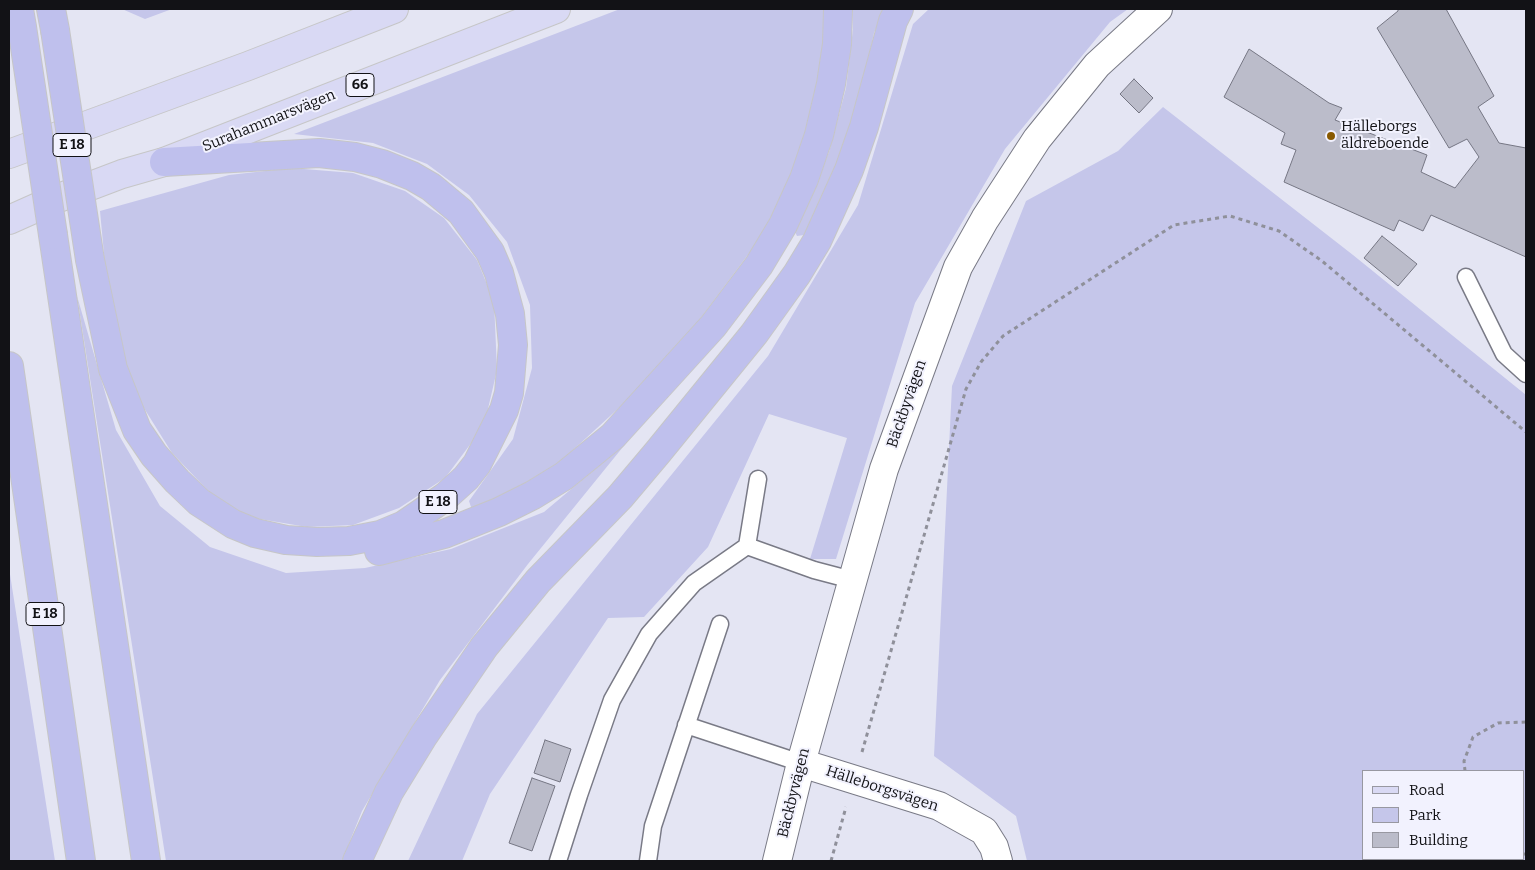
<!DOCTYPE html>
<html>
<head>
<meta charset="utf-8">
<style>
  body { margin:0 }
  #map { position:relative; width:1535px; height:870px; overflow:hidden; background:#e4e5f3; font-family:Bitter,serif }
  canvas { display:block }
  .frame { position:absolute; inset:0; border:10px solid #121216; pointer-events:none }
  .legend { position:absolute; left:1362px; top:770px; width:162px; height:90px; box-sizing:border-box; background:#f2f2fe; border:1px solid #9898a1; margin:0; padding:6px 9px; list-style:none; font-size:15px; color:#121216 }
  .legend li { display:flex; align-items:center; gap:10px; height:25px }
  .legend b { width:25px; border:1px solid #9898a1 }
</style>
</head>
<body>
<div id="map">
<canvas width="1535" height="870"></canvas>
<div class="frame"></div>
<ul class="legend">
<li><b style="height:6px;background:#d9d9f4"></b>Road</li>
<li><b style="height:14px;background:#c5c6ea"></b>Park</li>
<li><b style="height:14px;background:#bbbcca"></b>Building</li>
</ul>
</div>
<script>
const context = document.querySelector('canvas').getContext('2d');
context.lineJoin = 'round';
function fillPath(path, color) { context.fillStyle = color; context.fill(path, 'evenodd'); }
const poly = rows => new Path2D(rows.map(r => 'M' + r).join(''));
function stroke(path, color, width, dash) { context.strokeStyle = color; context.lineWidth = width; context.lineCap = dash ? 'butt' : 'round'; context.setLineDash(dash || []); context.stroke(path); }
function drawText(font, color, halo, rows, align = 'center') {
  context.font = font + ' Bitter,serif'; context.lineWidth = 4; context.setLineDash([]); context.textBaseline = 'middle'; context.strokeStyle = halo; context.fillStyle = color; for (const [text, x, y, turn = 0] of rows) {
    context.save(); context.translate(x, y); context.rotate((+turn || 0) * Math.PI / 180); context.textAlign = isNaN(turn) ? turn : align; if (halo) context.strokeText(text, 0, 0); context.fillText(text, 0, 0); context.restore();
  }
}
fillPath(poly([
  [122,9,172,9,145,19],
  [620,9,826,9,827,38,809,128,795,168,776,209,753,248,691,331,621,406,560,462,510,492,477,507,471,507,469,501,513,439,532,368,530,305,507,242,469,195,427,164,373,143,294,134],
  [852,9,884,9,874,33,860,97,829,184,804,235,797,236,795,232,829,152,846,88,853,29],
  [929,9,1128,9,1110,22,1005,149,915,303,836,559,810,559,847,438,769,414,708,547,644,617,608,618,490,794,462,861,408,861,477,714,768,356,858,205,913,24],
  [1163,107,1353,255,1526,395,1526,861,1027,861,1016,816,934,756,952,386,1026,201,1118,151],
  [1364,771,1524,771,1524,859,1364,859],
  [292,168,353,173,405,191,444,218,477,260,494,301,497,370,484,426,445,478,399,508,353,525,307,527,248,517,215,498,172,453,137,397,121,350,106,275,100,211,229,175],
  [77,296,116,430,160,506,210,547,286,573,365,568,451,549,544,512,627,442,528,564,440,680,362,811,342,861,166,861],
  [9,568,55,861,9,861]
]), '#c5c6ea');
const building = poly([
  [1398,9,1446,9,1494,96,1478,107,1499,143,1526,148,1526,257,1431,215,1423,231,1399,220,1394,231,1284,182,1296,150,1281,144,1285,133,1224,97,1249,49,1329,103,1342,108,1335,120,1427,155,1421,172,1455,188,1479,157,1467,139,1449,148,1377,28,1398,11,1398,9],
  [1134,79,1153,98,1139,113,1120,94,1134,79],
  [1382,236,1417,264,1398,286,1364,258,1382,236],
  [545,740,571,749,560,782,534,773,545,740],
  [532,778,555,786,532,851,509,843,532,778]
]);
fillPath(building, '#bbbcca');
stroke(building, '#757683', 1);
const lane = poly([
  [1466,277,1504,354,1526,374],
  [747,546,758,479],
  [686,725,801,763],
  [558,861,579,795,612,700,649,634,694,583,747,546,814,570,852,580],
  [648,861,653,826,720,624]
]);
const street = poly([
  [801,763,939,806,984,831,994,847,998,861],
  [777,861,801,763,884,469,958,267,985,219,1037,139,1097,65,1158,9]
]);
const primary = poly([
  [9,154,248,66,394,9],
  [9,220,56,199,122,174,164,162,556,9]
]);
const highway = poly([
  [19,9,22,27],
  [51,9,55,30],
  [53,235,146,861],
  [90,260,113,369,137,430,154,455,177,481,199,502,233,524,255,533,286,540,317,542,349,541,380,535,404,525,445,497,466,478,477,464,504,410,509,393,513,345,510,314,499,273,490,252,461,212,431,187,412,176,382,164,355,157,319,153,164,162],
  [9,366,81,861],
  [379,551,444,534,499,512,533,495,564,476,613,436,713,326,759,265,783,225,804,179,819,135,831,84,837,44,838,9],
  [357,861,389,792,424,735,484,647,538,581,620,497,658,452,754,334,797,274,817,241,849,170,864,127,893,21,899,9]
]);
stroke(lane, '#797a86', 19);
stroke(street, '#797a86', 30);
stroke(primary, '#c6c6c7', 30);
stroke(highway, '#c6c6c7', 30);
stroke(poly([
  [862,752,966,389,981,362,1003,336,1174,225,1230,216,1279,231,1322,261,1526,432],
  [1465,771,1464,761,1473,737,1498,723,1526,722],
  [1524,853,1526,855],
  [831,861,846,807]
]), '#8f909a', 3, [4, 4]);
stroke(lane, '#fff', 16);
stroke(street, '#fff', 28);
stroke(primary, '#d9d9f4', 28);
stroke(highway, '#bfc0ed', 28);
const highwayBridge = poly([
  [22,27,53,235],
  [55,30,90,260]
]);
stroke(highwayBridge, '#c6c6c7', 30, []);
stroke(highwayBridge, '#bfc0ed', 28);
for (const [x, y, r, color] of [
  [1331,136,5,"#895a00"]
]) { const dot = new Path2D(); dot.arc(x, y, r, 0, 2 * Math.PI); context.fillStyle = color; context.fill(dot); stroke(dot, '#f2f2fe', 2); }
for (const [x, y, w] of [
  [360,85,28],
  [72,145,38],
  [438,502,38],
  [45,614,38]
]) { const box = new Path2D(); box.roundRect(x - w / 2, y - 11.5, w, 23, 4); context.fillStyle = '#f2f2fe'; context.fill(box); stroke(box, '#121216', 1); }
drawText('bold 14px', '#121216', null, [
  ["66",360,85],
  ["E 18",72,145],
  ["E 18",438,502],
  ["E 18",45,614]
]);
drawText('15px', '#121216', '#f2f2fe', [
  ["Surahammarsvägen",269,121,-22],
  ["Bäckbyvägen",907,404,-71],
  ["Hälleborgsvägen",882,789,18],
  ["Bäckbyvägen",794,793,-76]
]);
drawText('15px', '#121216', '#f2f2fe', [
  ["Hälleborgs",1341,127],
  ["äldreboende",1341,144]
], 'left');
</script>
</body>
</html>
